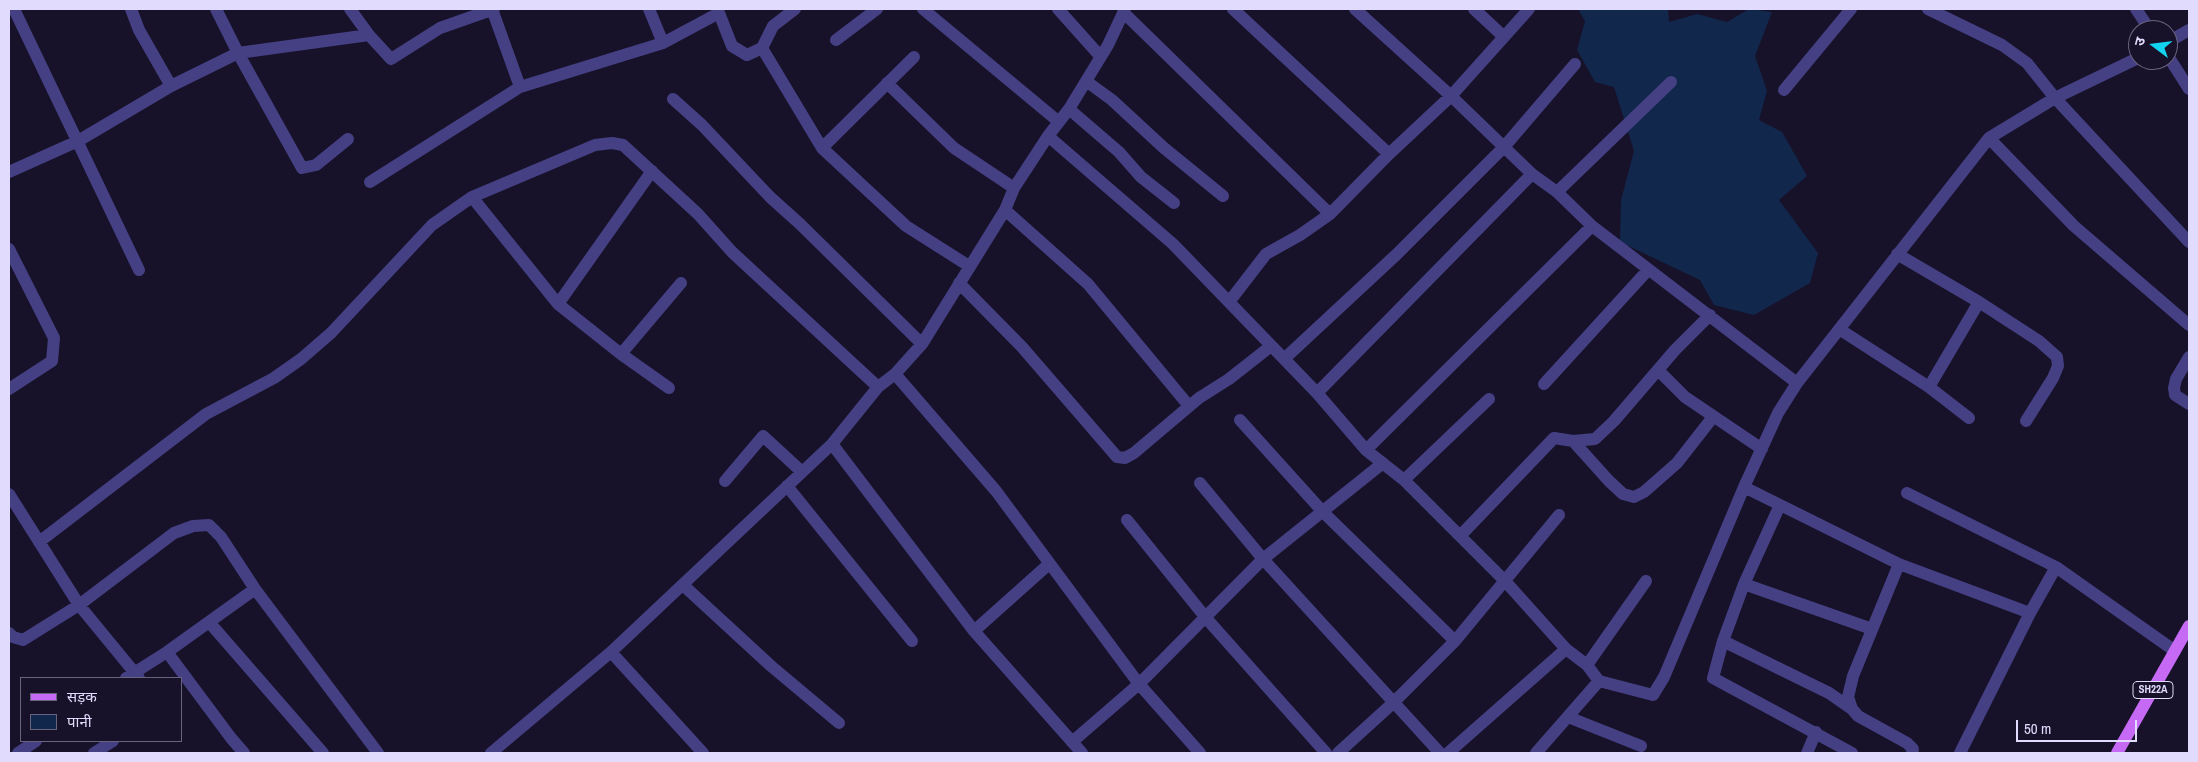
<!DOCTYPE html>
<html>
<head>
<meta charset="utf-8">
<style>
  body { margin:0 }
  #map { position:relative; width:2198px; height:762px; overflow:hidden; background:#171229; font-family:"Archivo Narrow","Noto Sans Devanagari",sans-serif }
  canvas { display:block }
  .frame { position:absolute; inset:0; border:10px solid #e1dcfd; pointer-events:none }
  .legend { position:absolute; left:20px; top:677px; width:162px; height:65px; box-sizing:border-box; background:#171229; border:1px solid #68637e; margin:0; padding:6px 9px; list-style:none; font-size:15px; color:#e1dcfd }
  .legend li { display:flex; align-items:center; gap:10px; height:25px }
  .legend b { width:25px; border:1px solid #68637e }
  .north { position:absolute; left:2128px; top:20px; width:50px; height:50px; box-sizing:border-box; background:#171229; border:1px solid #68637e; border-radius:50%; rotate:285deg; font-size:14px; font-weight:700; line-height:20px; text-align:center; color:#e1dcfd }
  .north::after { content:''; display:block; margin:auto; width:18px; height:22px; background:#14d3f0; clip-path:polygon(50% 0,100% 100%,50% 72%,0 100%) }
  .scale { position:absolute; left:2016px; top:720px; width:121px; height:22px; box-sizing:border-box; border:2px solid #e1dcfd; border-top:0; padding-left:6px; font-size:15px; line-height:18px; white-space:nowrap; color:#e1dcfd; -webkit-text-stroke:4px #171229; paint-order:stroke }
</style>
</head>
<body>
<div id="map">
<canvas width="2198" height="762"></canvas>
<div class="frame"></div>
<ul class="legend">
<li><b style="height:6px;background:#c66af6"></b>सड़क</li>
<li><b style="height:14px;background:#12274c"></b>पानी</li>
</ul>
<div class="north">उ</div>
<div class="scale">50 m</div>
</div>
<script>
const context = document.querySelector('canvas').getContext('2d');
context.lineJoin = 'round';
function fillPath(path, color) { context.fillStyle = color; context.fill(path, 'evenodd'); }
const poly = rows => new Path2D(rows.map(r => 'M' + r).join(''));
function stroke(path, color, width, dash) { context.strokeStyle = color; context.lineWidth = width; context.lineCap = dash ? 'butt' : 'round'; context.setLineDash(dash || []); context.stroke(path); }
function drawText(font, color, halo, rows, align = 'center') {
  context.font = font + ' "Archivo Narrow",sans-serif'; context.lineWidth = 4.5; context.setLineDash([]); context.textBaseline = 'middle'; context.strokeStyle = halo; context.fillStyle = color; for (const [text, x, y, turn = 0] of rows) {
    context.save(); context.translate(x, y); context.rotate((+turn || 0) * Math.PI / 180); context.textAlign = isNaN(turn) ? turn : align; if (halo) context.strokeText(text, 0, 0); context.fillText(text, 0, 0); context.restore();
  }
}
fillPath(poly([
  [1578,9,1668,9,1669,22,1697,14,1727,22,1749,9,1772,12,1755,56,1767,91,1759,120,1782,132,1807,176,1779,200,1818,253,1810,283,1754,315,1714,305,1700,280,1620,242,1621,200,1634,151,1614,87,1595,82,1577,50,1585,21]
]), '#12274c');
stroke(poly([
  [14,9,139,270],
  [131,9,139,30,171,86],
  [350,9,369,35,391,59,440,28,494,9],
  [492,9,520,87],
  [649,9,663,43],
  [923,9,1059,122],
  [1058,9,1100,56],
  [1233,9,1389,154],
  [1355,9,1451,96,1532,174,1557,192,1592,226,1797,383],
  [1474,9,1503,36],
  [1529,9,1451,96,1389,154,1330,214,1300,235,1266,254,1229,302,1317,393,1366,450,1404,480,1505,581,1566,649,1587,665,1599,681,1536,753],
  [1928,9,2002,45,2027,63,2055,98,2189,242],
  [2136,9,2150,30],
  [1123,12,1330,214],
  [719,13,732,46,747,55,762,48,773,26,795,9],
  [836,40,877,9],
  [2168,42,2189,30],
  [762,48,822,148,906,226,969,266],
  [2168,56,2189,89],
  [1086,81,1112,100,1164,148,1223,196],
  [887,83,954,148,1014,188],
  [1784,90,1851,9],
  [673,99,702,125,770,197,800,224,922,344],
  [1069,109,1119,152,1141,177,1174,203],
  [1048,136,1173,244,1229,302],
  [1989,138,2074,226,2189,325],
  [348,139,316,165,302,168,238,53,369,35],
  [822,148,914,57],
  [9,172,78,141,171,86,238,53,216,9],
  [370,182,520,87,663,43,719,13,718,9],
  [1557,192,1671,82],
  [472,197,558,304,621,354,681,283],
  [1005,210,1088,284,1189,406],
  [9,249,54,338,52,361,9,389],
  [1897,254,1979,302,1929,387,1969,418],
  [959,283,1022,347,1117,457,1125,458,1134,453,1199,398,1229,379,1271,346],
  [1979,302,2039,341,2057,357,2058,366,2053,378,2026,421],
  [558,304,652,171],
  [1839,329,1929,387],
  [621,354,669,388],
  [2189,357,2176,379,2174,388,2175,395,2189,404],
  [1284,359,1397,254,1504,147,1575,64],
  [1658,370,1685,397,1762,449],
  [895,374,996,491,1139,684,1200,753],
  [1544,384,1648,270],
  [1317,393,1532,174],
  [1240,420,1323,512,1455,641],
  [1573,441,1609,481,1623,494,1634,497,1644,492,1677,463,1713,417],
  [832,444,974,631,1082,753],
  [1366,450,1592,226],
  [1404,480,1489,399],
  [725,481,763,436,802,472],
  [1200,483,1263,559,1440,753],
  [787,486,912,641],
  [1744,487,1899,564,2030,613],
  [1907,493,2056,567,2175,651],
  [9,494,79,605,139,678],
  [1780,505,1744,584,1723,641,1713,678,1852,753],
  [1127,520,1206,618,1326,753],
  [1460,536,1554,438,1573,441,1595,439,1614,421,1675,350,1710,315],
  [39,542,206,414,274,378,301,359,331,333,432,225,472,197,595,145,612,143,623,145,698,214,732,252,878,387],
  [1899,564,1853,676,1848,697,1852,709,1858,716,1907,743,1913,749,1912,753],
  [1744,584,1872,629],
  [683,585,771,666,839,723],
  [209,622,323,753],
  [974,631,1049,564],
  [9,633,13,637,23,640,79,605,174,533,193,526,209,525,221,537,255,589,378,753],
  [1723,641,1829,693,1852,709],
  [167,652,231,738,244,753],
  [611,652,703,753],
  [1587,665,1646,581],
  [126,678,167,652,255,589],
  [1599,681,1653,695,1664,677,1744,487,1778,413,1797,383,1989,138,2055,98,2138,58],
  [1568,717,1641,746],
  [1072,742,1139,684,1263,559,1383,463],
  [18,753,36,741],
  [94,753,113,741],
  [491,753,611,652,832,444,878,387,895,374,922,344,1005,210,1014,188,1048,136,1069,109,1108,45,1125,9],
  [1338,753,1393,703,1455,641,1559,515],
  [1448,753,1566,649],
  [1807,753,1816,732],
  [1960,753,2030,613,2056,567]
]), '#454084', 12);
stroke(poly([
  [2117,753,2189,626]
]), '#c66af6', 12);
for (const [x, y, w] of [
  [2153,690,40]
]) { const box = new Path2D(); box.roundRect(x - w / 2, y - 8.5, w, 17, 4); context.fillStyle = '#171229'; context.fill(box); stroke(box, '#e1dcfd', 1); }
drawText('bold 11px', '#e1dcfd', null, [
  ["SH22A",2153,690]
]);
</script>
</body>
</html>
